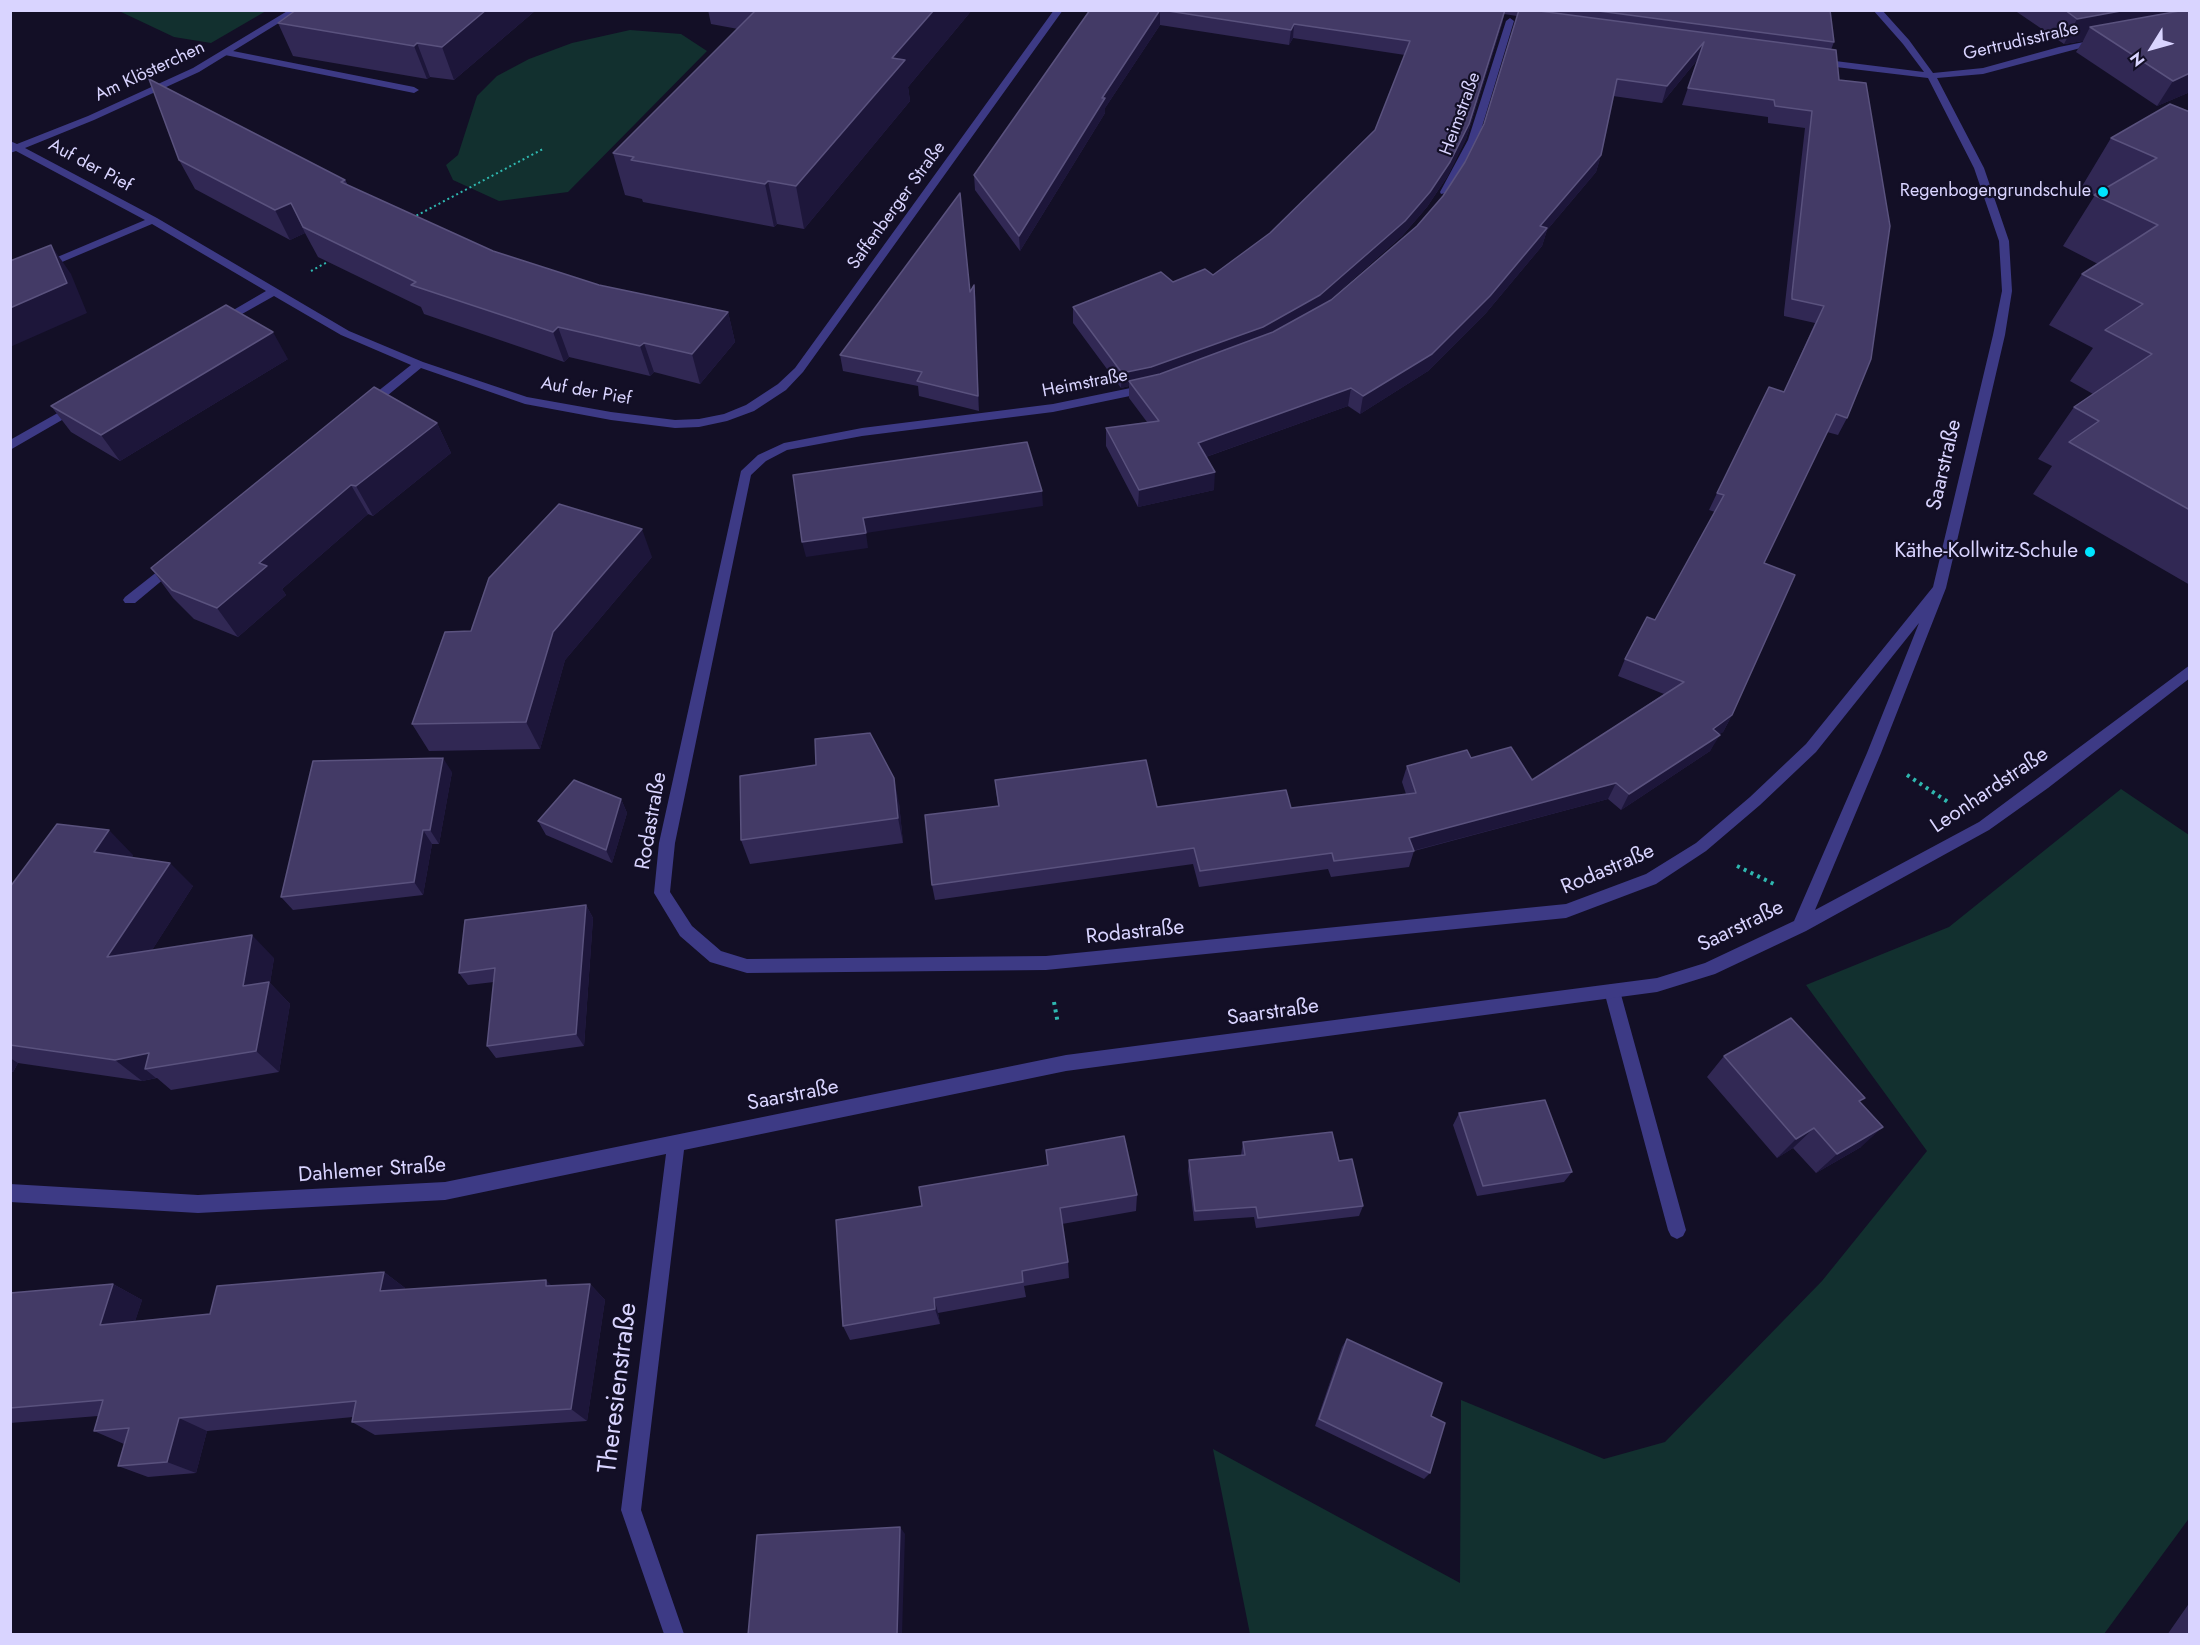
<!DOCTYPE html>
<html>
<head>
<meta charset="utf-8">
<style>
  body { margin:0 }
  #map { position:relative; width:2200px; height:1645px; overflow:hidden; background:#130f26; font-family:Jost,sans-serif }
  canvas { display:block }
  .frame { position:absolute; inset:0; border:12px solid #d9d4ff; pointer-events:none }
  .north { position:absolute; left:2122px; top:18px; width:60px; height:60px; -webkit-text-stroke:4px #130f26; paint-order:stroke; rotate:233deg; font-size:16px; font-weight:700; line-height:24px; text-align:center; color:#d9d4ff }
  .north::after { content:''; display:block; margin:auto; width:21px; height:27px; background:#d9d4ff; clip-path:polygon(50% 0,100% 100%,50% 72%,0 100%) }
</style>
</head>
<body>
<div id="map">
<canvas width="2200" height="1645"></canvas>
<div class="frame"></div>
<div class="north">N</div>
</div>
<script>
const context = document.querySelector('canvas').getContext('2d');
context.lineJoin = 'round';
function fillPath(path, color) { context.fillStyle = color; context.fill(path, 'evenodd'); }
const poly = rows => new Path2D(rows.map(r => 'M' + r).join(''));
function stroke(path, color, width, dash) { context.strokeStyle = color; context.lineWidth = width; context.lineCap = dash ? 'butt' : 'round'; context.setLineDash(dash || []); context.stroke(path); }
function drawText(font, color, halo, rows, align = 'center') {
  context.font = font + ' Jost,sans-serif'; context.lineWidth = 4.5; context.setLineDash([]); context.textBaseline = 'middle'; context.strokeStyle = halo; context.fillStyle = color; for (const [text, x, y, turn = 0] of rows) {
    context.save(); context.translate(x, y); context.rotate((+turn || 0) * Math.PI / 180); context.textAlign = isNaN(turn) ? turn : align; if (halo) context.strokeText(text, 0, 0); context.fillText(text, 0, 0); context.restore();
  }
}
fillPath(poly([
  [119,11,266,11,211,43,174,37],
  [630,30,681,34,707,51,568,192,499,201,453,180,446,165,458,155,477,96,497,76,529,59,572,43],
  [2121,789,2189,835,2190,1517,2104,1634,1250,1634,1213,1449,1460,1583,1461,1400,1604,1459,1665,1442,1822,1281,1927,1151,1806,985,1949,927]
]), '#12302f');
stroke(poly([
  [412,218,543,149],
  [311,271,331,260]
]), '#2fb8b0', 2, [2, 3]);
stroke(poly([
  [1907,775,1948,802],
  [1737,866,1776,885],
  [1054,1002,1058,1024]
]), '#2fb8b0', 4, [3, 4.5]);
fillPath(poly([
  [228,50,414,87,419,90,414,93,225,55,224,53,228,50],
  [1612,984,1618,986,1620,991,1686,1230,1683,1236,1677,1239,1671,1236,1668,1230,1604,991,1606,986,1612,984]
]), '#3d3a85');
fillPath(poly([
  [289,10,300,10,199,72,94,120,25,148,157,218,349,331,423,362,527,397,611,412,675,420,699,419,724,414,746,405,778,384,795,368,1054,10,1063,10,803,372,786,390,754,411,727,421,699,427,675,428,611,420,525,404,421,368,371,409,363,409,363,403,411,365,341,335,274,296,226,323,218,323,218,319,266,291,152,224,10,284,10,277,145,220,16,151,10,153,10,141,17,144,88,116,193,68,289,10],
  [1873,10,1882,10,1909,40,1933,73,1983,68,2059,47,2099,39,2103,42,1983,74,1937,78,1984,168,2009,241,2012,291,2005,335,1946,588,1881,753,1815,910,1979,822,2190,665,2190,678,2048,788,1989,830,1806,931,1715,974,1657,992,1066,1071,684,1150,641,1510,684,1634,664,1634,621,1510,666,1154,445,1200,198,1213,10,1202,10,1184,198,1195,445,1182,1066,1055,1657,978,1705,963,1794,921,1867,753,1919,623,1816,752,1760,805,1706,851,1656,884,1566,918,1046,970,747,973,710,962,680,936,654,893,659,843,741,471,758,455,784,443,862,428,1053,404,1150,384,1156,388,1154,391,1053,412,862,436,787,450,766,461,751,475,675,843,670,892,692,926,721,951,747,959,1046,956,1566,904,1646,874,1696,843,1750,797,1806,744,1933,587,1993,335,2002,291,1999,241,1974,168,1928,78,1819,65,1815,62,1819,59,1924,72,1903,44,1873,10],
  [1510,18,1514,21,1478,140,1450,192,1441,194,1440,192,1468,140,1506,21,1510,18],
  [77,402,83,406,81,409,10,450,10,440,77,402],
  [172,560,178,565,177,568,135,603,125,603,123,600,125,597,172,560]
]), '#3d3a85');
fillPath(poly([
  [536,10,454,80,430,77,427,79,293,56,278,23],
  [708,10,972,10,908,87,910,101,804,229,777,224,774,227,643,202,642,199,625,195,613,153,738,29,711,24],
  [1090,10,1830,10,1834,42,1831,50,1847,418,1838,435,1827,432,1764,563,1732,715,1723,732,1719,734,1710,751,1621,810,1608,799,1414,851,1409,867,1331,877,1328,869,1199,887,1193,864,935,900,932,885,998,806,995,780,1157,807,1291,808,1406,794,1402,782,1407,766,1471,758,1532,780,1664,694,1618,676,1625,659,1655,620,1715,512,1709,510,1717,493,1784,392,1815,323,1784,316,1784,312,1805,128,1768,123,1768,117,1682,105,1698,59,1662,103,1613,96,1601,155,1596,172,1547,230,1542,246,1486,313,1428,371,1360,414,1348,406,1206,457,1214,490,1138,507,1106,446,1106,428,1147,422,1129,398,1129,386,1121,388,1073,323,1073,307,1173,282,1213,275,1270,233,1375,130,1405,55,1293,38,1289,45,1160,25,1105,108,1105,113,1020,251,975,190,974,175],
  [1504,14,1517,16,1484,124,1465,162,1443,196,1417,226,1331,300,1326,303,1402,236,1427,207,1447,177,1466,139,1502,24],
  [2014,10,2190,10,2190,92,2157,106,2076,52,2083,41,2064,44],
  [2190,112,2190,585,2033,494,2052,466,2038,459,2074,407,2093,394,2070,381,2093,348,2049,325,2082,274,2098,264,2063,246,2095,195,2081,188,2111,138],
  [179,160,345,180,348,185,493,251,599,285,728,312,735,342,700,384,654,372,650,376,569,357,564,362,424,314,421,307,318,257,305,233,290,240,195,189],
  [974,285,979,411,919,396,918,386,843,371,840,355,970,292],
  [288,359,120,461,71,432,51,406],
  [437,423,451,453,373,516,368,514,282,589,286,595,238,637,194,619,173,598,151,568],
  [652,557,565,660,540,749,429,751,412,724,471,631],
  [452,772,439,844,432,844,423,895,293,910,281,897],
  [621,799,627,813,612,863,546,835,538,821],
  [899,803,903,843,750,864,741,840],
  [133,855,132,857,193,886,152,950,274,958,270,983,290,1004,279,1072,171,1090,157,1078,142,1081,18,1063,13,1072,10,1071,10,887],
  [586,905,593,918,584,1046,496,1058,487,1046,494,982,468,985,459,973],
  [1724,1056,1860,1102,1861,1147,1816,1173,1793,1148,1777,1158,1707,1077],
  [1459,1113,1572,1172,1564,1182,1477,1196,1453,1125],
  [1243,1142,1339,1161,1363,1206,1359,1216,1256,1228,1254,1217,1194,1221,1188,1171,1189,1160,1241,1155],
  [1046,1150,1137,1195,1136,1211,1062,1224,1068,1262,1069,1278,1024,1286,1026,1297,938,1313,940,1324,850,1340,843,1326,922,1206,1047,1165],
  [384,1272,405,1288,404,1290,552,1286,590,1284,605,1300,587,1421,375,1435,352,1422,353,1417,207,1431,196,1473,148,1477,118,1466,124,1444,94,1431,98,1416,10,1423,10,1293,113,1284,142,1300,135,1321,210,1314],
  [1347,1339,1431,1416,1430,1473,1424,1479,1315,1426,1342,1347],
  [2190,1602,2190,1635,2167,1635]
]), '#312854');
fillPath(poly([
  [486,10,536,10,454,80,442,47],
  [934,10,972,10,908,87,910,101,804,229,796,186,892,58],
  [1160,10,1160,25,1105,108,1105,113,1020,251,1019,236,1102,98],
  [1505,10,1502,24,1466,139,1447,177,1427,207,1402,236,1318,310,1261,342,1150,382,1129,381,1129,386,1121,388,1122,373,1151,367],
  [2126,10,2190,10,2090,27,2083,41,2064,44,2077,19],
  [1294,24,1293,38,1289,45,1291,30],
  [1704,42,1698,59,1662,103,1667,86],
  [417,43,430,77,427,79,414,46],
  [2190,73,2190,92,2157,106,2173,81],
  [1601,155,1596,172,1547,230,1542,246,1486,313,1428,371,1360,414,1363,396,1540,226],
  [768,181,777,224,774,227,765,184],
  [291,203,305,233,290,240,275,210],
  [51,245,71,274,87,313,10,347,10,308],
  [974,285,976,300,979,411,978,396],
  [728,312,735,342,700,384,692,354],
  [558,327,569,357,564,362,553,332],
  [273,332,288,359,120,461,101,435],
  [644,343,654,372,650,376,640,346],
  [1351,388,1348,406,1197,460,1198,443],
  [437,423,451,453,373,516,356,486],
  [1215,472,1214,490,1138,507,1139,490],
  [351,485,368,514,282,589,286,595,238,637,217,608,259,563],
  [1042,491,1043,506,866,533,863,518],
  [642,529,652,557,565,660,540,749,526,722,553,632],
  [866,533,868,548,806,557,802,542],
  [1732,715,1723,732,1708,743,1720,735,1710,751,1621,810,1629,794],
  [443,758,452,772,439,844,430,830],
  [894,778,899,803,903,843,898,818],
  [1616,783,1608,799,1412,851,1409,838],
  [621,799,627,813,612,863,606,850],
  [109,830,133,855,119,876,94,852],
  [423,830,432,844,423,895,414,882],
  [170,863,193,886,133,980,107,957],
  [586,905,593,918,584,1046,576,1034],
  [252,935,274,958,270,983,290,1004,279,1072,256,1051,243,986],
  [149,1053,145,1069,156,1078,142,1081,115,1060],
  [10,1058,18,1063,13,1072,10,1070],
  [1883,1127,1861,1147,1816,1173,1837,1154],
  [1814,1128,1793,1148,1777,1158,1796,1139],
  [384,1272,405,1288,401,1307,380,1291],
  [546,1280,562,1296,546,1286],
  [113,1284,142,1300,129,1340,100,1325],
  [590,1284,605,1300,587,1421,571,1409],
  [934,1298,938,1313,940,1324,935,1309],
  [179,1418,207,1431,196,1473,167,1462],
  [900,1527,905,1534,902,1635,897,1635]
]), '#1d163a');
const building = poly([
  [296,10,486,10,442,47,417,43,414,46,278,23,296,10],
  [756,10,934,10,892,58,905,60,796,186,768,181,765,184,631,160,634,157,613,153,756,10],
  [1090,10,1160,10,1102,98,1105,98,1019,236,974,175,1090,10],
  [1162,10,1505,10,1469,124,1450,162,1430,192,1405,221,1320,295,1263,327,1151,367,1122,373,1073,307,1161,272,1173,282,1205,269,1213,275,1270,233,1375,130,1410,41,1294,24,1291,30,1162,10],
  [1519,10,1532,10,1836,50,1839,80,1866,83,1890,226,1871,359,1847,418,1836,414,1764,563,1795,575,1732,715,1713,729,1720,735,1629,794,1616,783,1409,838,1414,851,1334,861,1332,853,1200,871,1194,848,932,885,925,815,999,806,995,780,1146,760,1157,807,1286,790,1291,808,1416,793,1407,766,1467,750,1471,758,1511,747,1532,780,1684,682,1625,659,1647,617,1655,620,1724,495,1717,493,1769,387,1784,392,1824,306,1792,299,1792,294,1812,111,1775,106,1774,100,1688,88,1704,42,1667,86,1617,79,1601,155,1540,226,1547,228,1490,296,1432,354,1363,396,1351,388,1198,443,1215,472,1139,490,1106,428,1159,421,1129,381,1160,374,1273,332,1331,300,1417,226,1443,196,1465,162,1484,124,1519,10],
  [1591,10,1830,10,1834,42,1591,10],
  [2065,10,2126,10,2077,19,2065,10],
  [2185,10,2190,10,2190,73,2173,81,2090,27,2185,10],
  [149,79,345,180,341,182,493,251,599,285,728,312,692,354,644,343,640,346,558,327,553,332,411,285,416,282,303,227,291,203,275,210,179,160,149,79],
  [2170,104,2190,112,2190,510,2069,442,2099,421,2074,407,2152,354,2105,330,2143,304,2082,274,2158,225,2094,195,2157,158,2111,138,2170,104],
  [960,193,970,292,974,285,978,396,917,381,922,372,840,355,960,193],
  [51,245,67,283,10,308,10,261,51,245],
  [226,305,273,332,101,435,51,406,226,305],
  [374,387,437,423,356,486,351,485,259,563,267,566,217,608,172,590,151,568,374,387],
  [1027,442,1042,491,863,518,866,533,802,542,793,475,1027,442],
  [559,504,642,529,553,632,526,722,412,724,445,632,471,631,489,578,559,504],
  [870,733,894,778,898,818,741,840,740,776,816,765,815,739,870,733],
  [443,758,430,830,423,830,414,882,281,897,313,761,443,758],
  [574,780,621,799,606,850,538,821,574,780],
  [57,824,109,830,94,852,170,863,107,957,252,935,243,986,269,982,256,1051,145,1069,149,1053,115,1060,10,1045,10,887,57,824],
  [586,905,576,1034,487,1046,495,968,459,973,465,920,586,905],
  [1791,1018,1865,1098,1859,1101,1883,1127,1837,1154,1814,1128,1796,1139,1724,1056,1791,1018],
  [1545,1100,1572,1172,1483,1186,1459,1113,1545,1100],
  [1332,1132,1339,1161,1352,1159,1363,1206,1258,1218,1256,1207,1195,1211,1189,1160,1245,1155,1243,1142,1332,1132],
  [1124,1136,1137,1195,1060,1208,1068,1262,1022,1271,1023,1282,934,1298,935,1309,843,1326,836,1220,922,1206,919,1187,1048,1165,1046,1150,1124,1136],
  [384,1272,380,1291,546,1280,546,1286,590,1284,571,1409,352,1422,356,1401,179,1418,167,1462,118,1466,129,1428,94,1431,103,1400,10,1408,10,1293,113,1284,100,1325,210,1314,217,1286,384,1272],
  [1347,1339,1442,1383,1431,1416,1445,1423,1430,1473,1319,1419,1347,1339],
  [900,1527,897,1635,748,1635,757,1535,900,1527]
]);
fillPath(building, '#433a66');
stroke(building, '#5a527e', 1.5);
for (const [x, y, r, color] of [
  [2103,192,6,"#00e5ff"],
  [2090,552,6,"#00e5ff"]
]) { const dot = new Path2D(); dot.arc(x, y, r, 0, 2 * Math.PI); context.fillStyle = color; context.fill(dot); stroke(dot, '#130f26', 2); }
drawText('18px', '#d9d4ff', '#130f26', [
  ["Gertrudisstraße",2021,42,-13],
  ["Am Klösterchen",150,72,-25],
  ["Heimstraße",1461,114,-70],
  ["Auf der Pief",90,166,28],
  ["Saffenberger Straße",897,206,-54],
  ["Heimstraße",1085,384,-11],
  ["Auf der Pief",586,392,10]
]);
drawText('18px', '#d9d4ff', '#130f26', [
  ["Regenbogengrundschule",2091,192]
], 'right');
drawText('21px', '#d9d4ff', '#130f26', [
  ["Saarstraße",1945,465,-77],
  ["Leonhardstraße",1990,791,-34],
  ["Rodastraße",652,821,-80],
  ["Rodastraße",1608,870,-23],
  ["Saarstraße",1741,927,-26],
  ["Rodastraße",1135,933,-6],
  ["Saarstraße",1273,1013,-8],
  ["Saarstraße",793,1096,-11],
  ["Dahlemer Straße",372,1171,-4]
]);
drawText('21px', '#d9d4ff', '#130f26', [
  ["Käthe-Kollwitz-Schule",2078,552]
], 'right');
drawText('26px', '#d9d4ff', '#130f26', [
  ["Theresienstraße",619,1388,-83]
]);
</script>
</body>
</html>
